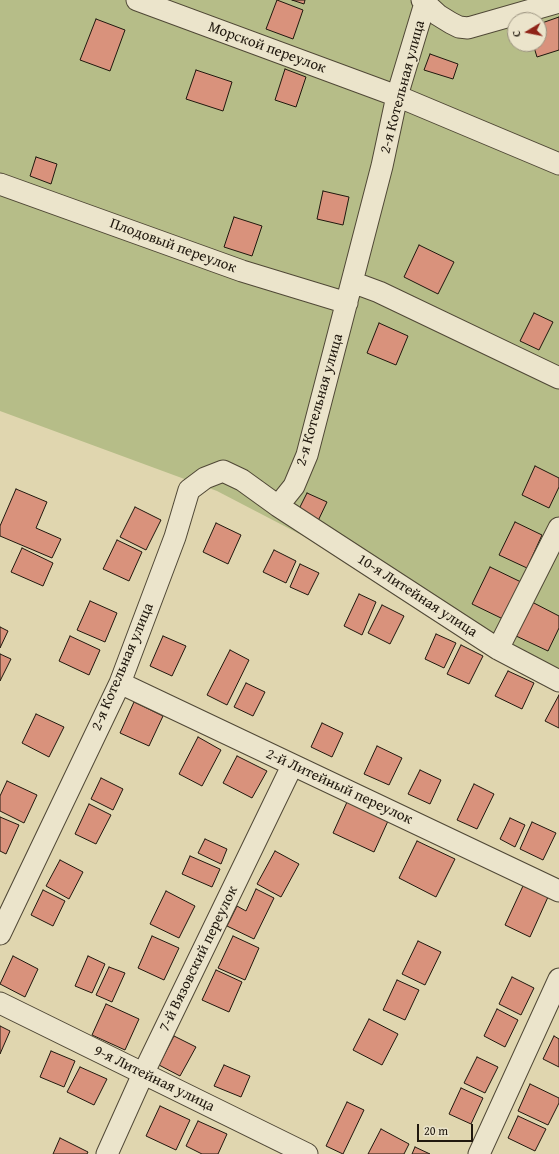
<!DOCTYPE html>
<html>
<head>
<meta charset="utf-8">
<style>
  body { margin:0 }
  #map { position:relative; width:559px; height:1154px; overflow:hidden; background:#e0d6af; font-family:"Gentium Book Plus",serif }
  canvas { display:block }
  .north { position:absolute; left:507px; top:12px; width:40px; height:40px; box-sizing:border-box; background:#ebe4cb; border:1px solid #9a927f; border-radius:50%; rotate:260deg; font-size:11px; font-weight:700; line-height:16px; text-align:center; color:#20180e }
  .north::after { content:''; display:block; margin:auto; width:14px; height:18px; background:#8f2418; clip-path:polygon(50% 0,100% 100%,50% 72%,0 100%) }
  .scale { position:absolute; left:417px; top:1124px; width:56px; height:18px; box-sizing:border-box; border:2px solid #20180e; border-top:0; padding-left:5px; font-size:12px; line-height:14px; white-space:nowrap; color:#20180e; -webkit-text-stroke:3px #ebe4cb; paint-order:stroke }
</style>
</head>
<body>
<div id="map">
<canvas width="559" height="1154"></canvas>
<div class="north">С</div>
<div class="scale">20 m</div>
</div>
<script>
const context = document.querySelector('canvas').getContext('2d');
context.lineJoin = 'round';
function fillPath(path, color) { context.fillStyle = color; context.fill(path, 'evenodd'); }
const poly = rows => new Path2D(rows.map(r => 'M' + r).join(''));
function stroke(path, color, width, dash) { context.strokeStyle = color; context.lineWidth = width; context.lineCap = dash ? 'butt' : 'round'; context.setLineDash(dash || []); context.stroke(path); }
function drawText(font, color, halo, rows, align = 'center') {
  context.font = font + ' "Gentium Book Plus",serif'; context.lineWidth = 3; context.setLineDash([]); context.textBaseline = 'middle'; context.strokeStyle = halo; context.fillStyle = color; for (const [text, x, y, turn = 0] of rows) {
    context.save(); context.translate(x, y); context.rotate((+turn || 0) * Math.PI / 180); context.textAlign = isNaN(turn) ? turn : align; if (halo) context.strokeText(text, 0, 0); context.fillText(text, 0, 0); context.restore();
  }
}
fillPath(poly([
  [0,0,559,0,559,669,217,491,0,411],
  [515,20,539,20,539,44,515,44]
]), '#b6bd88');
const building = poly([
  [277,0,303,10,293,39,266,29,277,0],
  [292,0,305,0,304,4,292,0],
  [559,17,559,50,537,57,533,44,539,44,539,24,559,17],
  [96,19,125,30,110,71,80,60,96,19],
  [430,54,458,64,453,79,424,70,430,54],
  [285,69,306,77,296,107,275,100,285,69],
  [196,70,232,82,223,111,186,99,196,70],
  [36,157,57,164,51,184,30,176,36,157],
  [323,191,349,197,343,225,317,219,323,191],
  [234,217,262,226,252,256,224,247,234,217],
  [419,245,454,262,438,294,404,277,419,245],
  [534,313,553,322,539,350,520,341,534,313],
  [379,323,408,336,396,365,367,353,379,323],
  [535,466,559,478,559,487,549,508,522,495,535,466],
  [16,489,47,502,36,528,61,539,52,558,0,536,0,526,16,489],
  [307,493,327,502,317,523,297,513,307,493],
  [135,507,161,520,146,550,120,537,135,507],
  [515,522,542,535,527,568,499,555,515,522],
  [216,523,241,535,228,564,203,552,216,523],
  [117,540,142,552,129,581,103,569,117,540],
  [22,548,53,563,43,586,11,572,22,548],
  [274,550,296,561,286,583,263,572,274,550],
  [300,564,319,573,308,595,290,587,300,564],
  [490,567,521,582,503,619,472,604,490,567],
  [359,594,376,602,362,635,344,626,359,594],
  [90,601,117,613,105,642,77,630,90,601],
  [530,601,559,616,559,628,548,651,514,635,530,601],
  [382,605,404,616,390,644,368,633,382,605],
  [0,627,8,631,0,648,0,627],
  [436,634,456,643,444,668,425,659,436,634],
  [70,636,100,650,89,675,59,661,70,636],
  [163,636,186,646,172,676,150,666,163,636],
  [461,645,483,656,469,684,447,674,461,645],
  [230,650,249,660,227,705,207,695,230,650],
  [0,654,11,659,0,681,0,654],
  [508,671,534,683,522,709,495,696,508,671],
  [246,683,265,692,253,716,234,707,246,683],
  [559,695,559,728,545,721,559,695],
  [134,702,163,716,149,746,120,733,134,702],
  [36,714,64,727,49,757,22,743,36,714],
  [322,723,343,733,332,757,311,747,322,723],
  [198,737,221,750,202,786,179,774,198,737],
  [377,746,402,758,389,785,364,774,377,746],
  [237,756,267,771,252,798,223,783,237,756],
  [420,770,441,780,430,804,408,794,420,770],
  [101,778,123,789,113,810,91,799,101,778],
  [7,781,37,795,24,823,0,811,0,796,7,781],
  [474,784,494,794,477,829,457,820,474,784],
  [347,802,388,821,374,852,333,833,347,802],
  [89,804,111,815,96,844,75,834,89,804],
  [0,817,19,825,6,854,0,851,0,817],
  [510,818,525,825,515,847,500,839,510,818],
  [532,822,556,833,543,860,520,849,532,822],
  [205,839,227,849,221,864,198,853,205,839],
  [417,841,455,859,436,897,399,878,417,841],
  [275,851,299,864,281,897,257,884,275,851],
  [190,856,220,869,212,887,182,874,190,856],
  [60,860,83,872,69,899,46,886,60,860],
  [523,886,548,897,530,937,505,925,523,886],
  [256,889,274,898,254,939,227,926,237,906,246,911,256,889],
  [43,890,65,901,53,926,31,915,43,890],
  [166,891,195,906,179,938,150,924,166,891],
  [152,936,179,948,164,980,138,968,152,936],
  [233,936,259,948,245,980,218,968,233,936],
  [418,941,441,952,425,985,402,974,418,941],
  [13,956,38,969,25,997,0,984,13,956],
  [88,956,105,964,92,993,75,986,88,956],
  [109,967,125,973,112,1002,96,995,109,967],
  [216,970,242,982,229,1012,202,1000,216,970],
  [512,977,534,988,521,1015,499,1004,512,977],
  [397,980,419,990,405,1020,383,1010,397,980],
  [106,1004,139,1019,125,1050,92,1035,106,1004],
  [497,1009,518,1020,505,1047,484,1036,497,1009],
  [369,1019,398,1034,382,1065,353,1050,369,1019],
  [0,1026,10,1031,0,1054,0,1026],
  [174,1036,196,1047,180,1076,159,1065,174,1036],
  [554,1036,559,1039,559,1067,543,1059,554,1036],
  [51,1051,75,1061,64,1087,40,1077,51,1051],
  [477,1057,498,1067,485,1093,464,1083,477,1057],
  [224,1065,250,1076,241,1097,214,1086,224,1065],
  [80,1067,107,1079,94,1105,67,1092,80,1067],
  [530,1084,559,1098,559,1103,548,1125,518,1111,530,1084],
  [461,1088,483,1098,471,1124,449,1114,461,1088],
  [347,1102,364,1110,343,1154,326,1146,347,1102],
  [160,1106,190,1120,176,1150,146,1136,160,1106],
  [518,1116,546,1129,535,1151,508,1138,518,1116],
  [198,1121,227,1134,218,1154,202,1154,186,1146,198,1121],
  [381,1129,409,1144,404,1154,368,1154,381,1129],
  [60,1138,88,1152,87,1154,53,1154,60,1138],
  [415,1147,430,1154,412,1154,415,1147]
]);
fillPath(building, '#d9927c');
stroke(building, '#20180e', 1);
const minor = poly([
  [137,0,397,96,559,164],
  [422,0,438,15,451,23,459,27,468,28,559,2],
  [0,184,242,271,347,303],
  [352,282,379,292,559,378],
  [278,506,294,486,307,455,382,166,397,96,426,0],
  [498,649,559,528],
  [120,683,559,891],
  [0,934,120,683,175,537,189,490,205,478,223,471,242,480,278,506,498,649,559,681],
  [0,1003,307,1154],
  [107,1154,143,1074,292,766],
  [479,1154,559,979]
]);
stroke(minor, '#504836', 23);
stroke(minor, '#ebe4cb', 21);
drawText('15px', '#20180e', '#ebe4cb', [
  ["Морской переулок",267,48,20],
  ["2-я Котельная улица",403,87,-75],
  ["Плодовый переулок",173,246,20],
  ["2-я Котельная улица",320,400,-74],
  ["10-я Литейная улица",417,596,33],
  ["2-я Котельная улица",123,667,-67],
  ["2-й Литейный переулок",339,787,25],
  ["7-й Вязовский переулок",199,959,-64],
  ["9-я Литейная улица",154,1079,26]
]);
</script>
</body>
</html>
